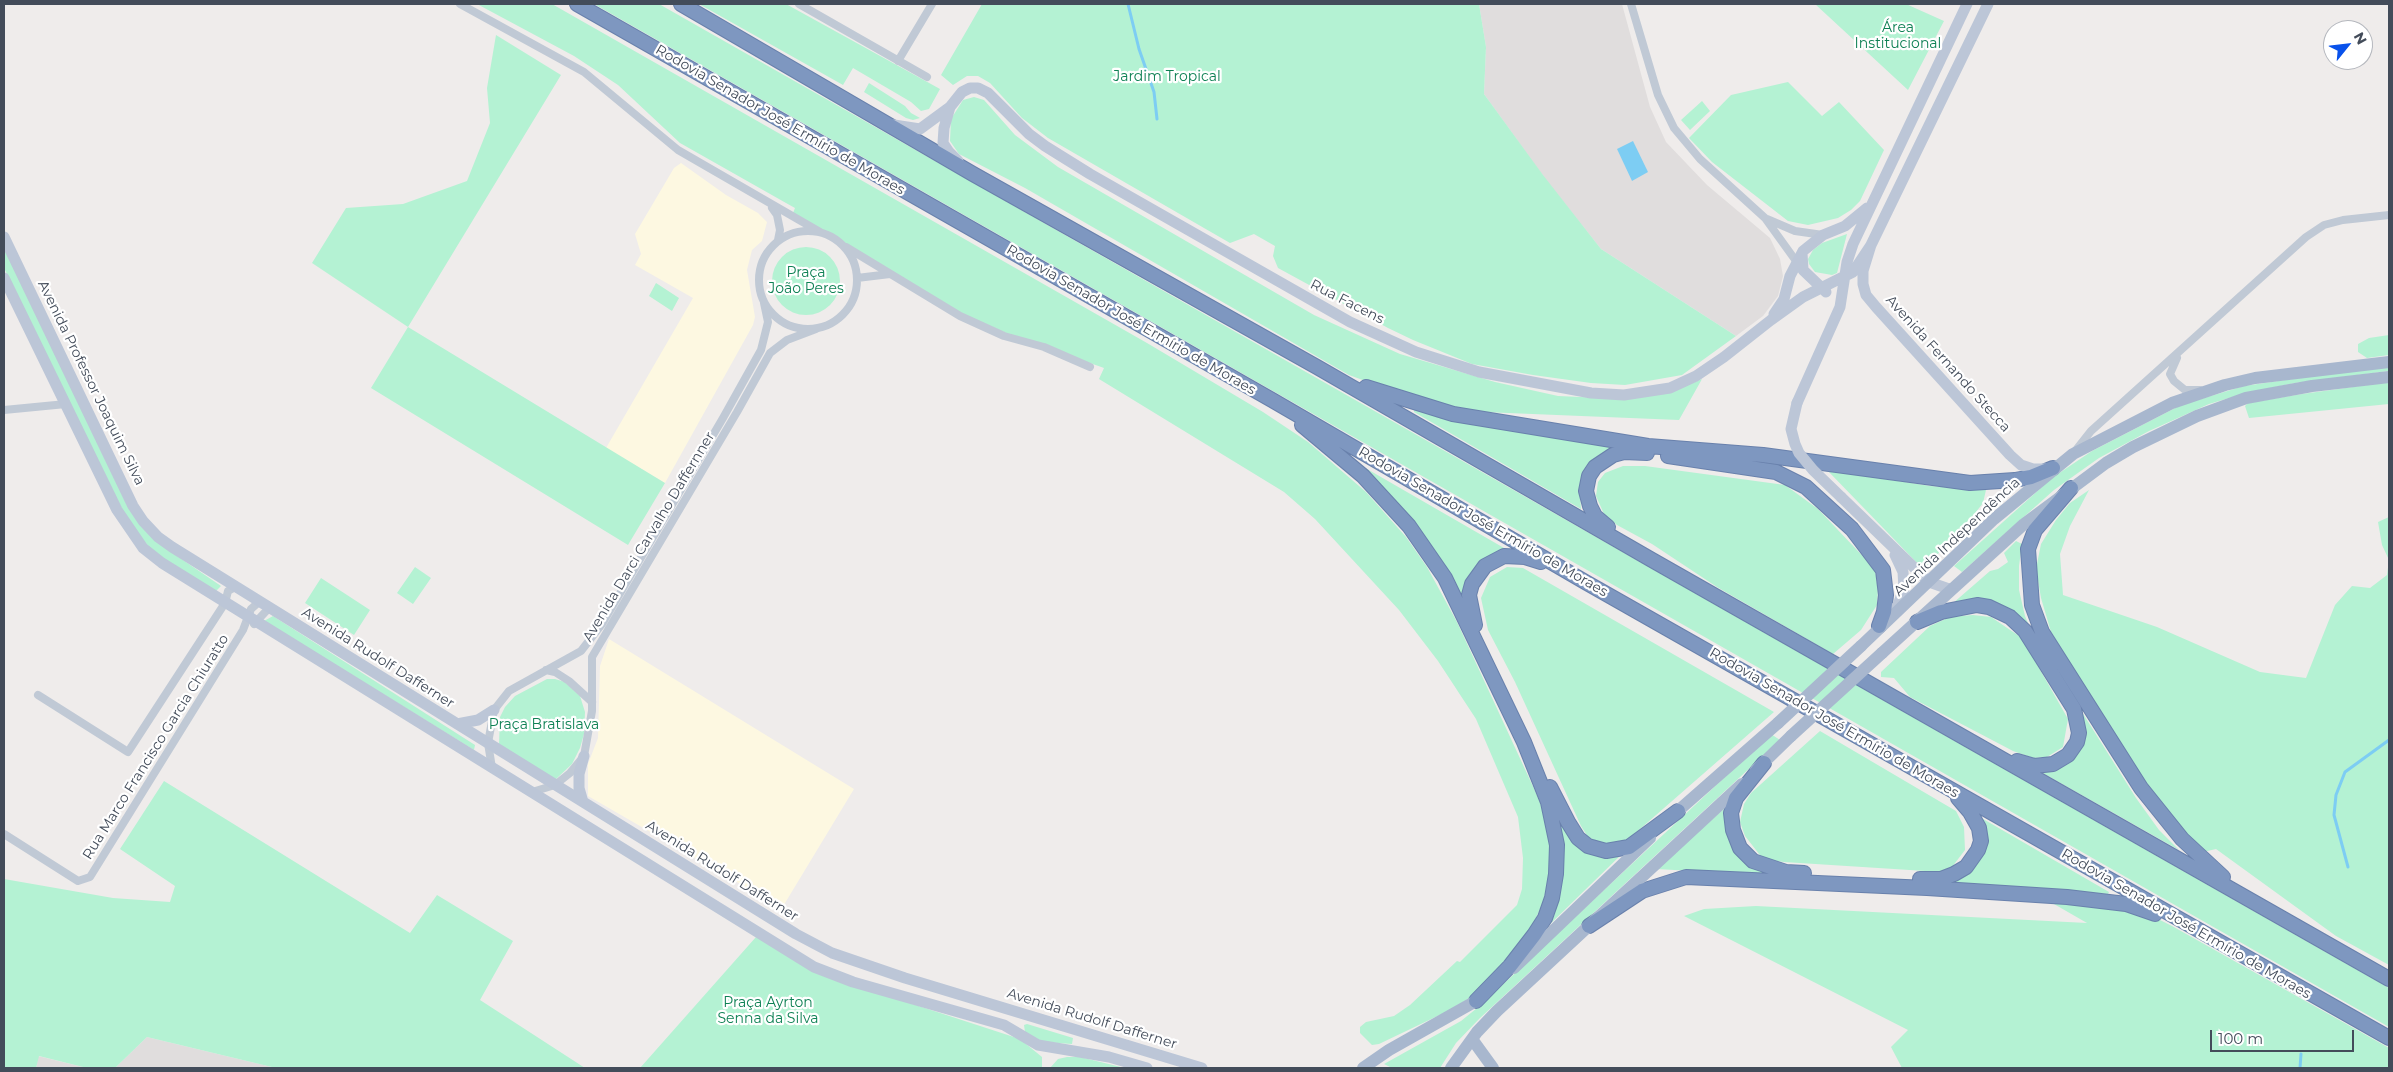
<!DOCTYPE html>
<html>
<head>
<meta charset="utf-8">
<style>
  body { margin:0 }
  #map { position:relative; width:2393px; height:1072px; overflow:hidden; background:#efeceb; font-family:Montserrat,sans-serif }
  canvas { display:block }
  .frame { position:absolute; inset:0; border:5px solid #434c5a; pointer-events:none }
  .north { position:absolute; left:2323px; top:20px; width:50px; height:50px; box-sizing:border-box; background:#fff; border:1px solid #b4b7bd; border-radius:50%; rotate:61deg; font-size:14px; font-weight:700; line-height:20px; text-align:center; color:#434c5a }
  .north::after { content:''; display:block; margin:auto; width:18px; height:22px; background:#0952eb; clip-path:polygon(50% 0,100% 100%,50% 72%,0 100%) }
  .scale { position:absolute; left:2210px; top:1030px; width:144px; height:22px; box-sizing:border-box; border:2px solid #434c5a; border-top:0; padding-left:6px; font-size:15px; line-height:18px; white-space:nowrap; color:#434c5a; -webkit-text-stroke:4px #fff; paint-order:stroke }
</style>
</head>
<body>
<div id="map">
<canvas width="2393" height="1072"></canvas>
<div class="frame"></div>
<div class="north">N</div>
<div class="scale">100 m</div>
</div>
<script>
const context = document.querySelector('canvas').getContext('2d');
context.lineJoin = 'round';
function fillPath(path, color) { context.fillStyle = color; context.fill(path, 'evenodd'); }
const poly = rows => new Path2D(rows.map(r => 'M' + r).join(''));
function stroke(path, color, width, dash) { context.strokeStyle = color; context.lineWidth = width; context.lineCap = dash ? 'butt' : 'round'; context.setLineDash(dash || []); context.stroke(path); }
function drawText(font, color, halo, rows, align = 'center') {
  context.font = font + ' Montserrat,sans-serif'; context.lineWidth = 4.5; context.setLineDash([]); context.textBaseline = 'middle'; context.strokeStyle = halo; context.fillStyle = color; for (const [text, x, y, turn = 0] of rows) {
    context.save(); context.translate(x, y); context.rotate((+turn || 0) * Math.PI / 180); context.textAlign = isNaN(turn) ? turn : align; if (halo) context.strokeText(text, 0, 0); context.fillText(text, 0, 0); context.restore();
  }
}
fillPath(poly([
  [681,163,726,195,758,213,767,222,762,241,752,250,747,270,755,317,753,325,665,483,606,448,693,298,635,265,641,254,635,234,674,168],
  [609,639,854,789,782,908,588,796,588,764,598,738,600,666]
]), '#fdf8e1');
fillPath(poly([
  [1479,4,1622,4,1650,107,1666,142,1707,185,1770,238,1780,259,1783,276,1778,296,1763,316,1736,336,1601,249,1546,180,1484,94,1486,47],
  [147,1037,276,1068,115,1068],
  [38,1056,87,1068,36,1068]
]), '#e0dddd');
fillPath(poly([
  [477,4,552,4,1147,343,1263,412,1308,442,1366,492,1406,537,1427,567,1457,622,1542,806,1552,842,1550,875,1543,903,1527,937,1471,997,1448,1011,1379,1044,1372,1045,1360,1033,1360,1027,1366,1022,1394,1016,1410,1005,1457,961,1460,962,1517,905,1522,889,1523,858,1518,817,1476,719,1438,661,1399,610,1315,519,1284,492,1099,379,1104,368,1006,333,959,312,793,213,795,208,786,203,680,143,618,85,574,56],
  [594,4,659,4,2389,988,2389,1027],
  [699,4,786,4,940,89,929,109,921,111,911,102,853,68,843,85],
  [982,4,1479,4,1486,47,1484,94,1543,175,1601,249,1736,336,1682,375,1625,385,1591,383,1533,375,1472,364,1413,340,1388,328,1278,268,1273,256,1275,246,1254,234,1230,243,1048,138,1022,118,990,83,978,76,967,76,953,85,941,75],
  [1815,4,1906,4,1944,21,1908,90],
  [496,35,561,75,408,327,665,483,628,545,371,388,408,327,312,263,346,208,403,204,467,181,490,123,487,88],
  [1788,82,1822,116,1839,102,1884,150,1860,201,1851,210,1838,218,1808,225,1788,221,1712,162,1689,138,1731,95],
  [869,83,905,106,911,113,920,118,913,120,906,118,864,92],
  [974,97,984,100,1015,135,1058,167,1314,315,1400,354,1495,382,1558,396,1626,399,1671,392,1702,379,1679,420,1459,411,1393,391,1349,375,1025,188,959,154,950,141,951,119,963,100],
  [1702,101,1710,111,1690,130,1681,120],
  [1847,234,1837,273,1832,275,1815,272,1809,264,1808,259,1813,250,1822,243],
  '772 281a34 34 0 1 1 68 0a34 34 0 1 1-68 0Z',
  [4,248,127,505,161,545,221,586,216,591,155,553,138,535,125,515,4,268],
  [656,283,679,298,672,311,649,296],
  [2389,335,2389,355,2367,358,2358,352,2358,344,2369,338],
  [2389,365,2389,371,2295,383,2246,393,2209,404,2149,431,2099,458,2054,490,1962,572,1954,566,2052,478,2092,451,2181,405,2244,386],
  [2389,382,2389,404,2249,418,2245,406,2248,403,2302,394],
  [1414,410,1624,444,1614,449,1580,494,1581,509,1414,412],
  [1348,458,1511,552,1487,559,1475,568,1469,578,1467,614,1450,581],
  [1623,466,1645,466,1785,485,1818,509,1875,569,1878,590,1877,605,1861,630,1833,654,1717,587,1652,544,1617,525,1604,514,1596,496,1598,482,1605,473],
  [1830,470,1930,486,1986,490,1983,503,1976,512,1927,566,1923,567,1920,566,1828,471],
  [2089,490,2070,526,2060,554,2063,595,2157,627,2260,672,2306,678,2335,605,2352,586,2370,588,2387,575,2389,560,2382,545,2378,522,2389,517,2389,965,2336,936,2216,849,2203,852,2173,820,2146,785,2051,632,2041,598,2036,569,2041,544,2056,520,2070,503],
  [2016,541,2022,544,2019,566,2019,590,2025,616,2030,628,2014,617,1952,604,1990,571,1998,569,2008,562,2004,553],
  [415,567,431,578,413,604,397,593],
  [1507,567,1523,568,1774,712,1632,836,1618,845,1606,845,1596,841,1588,837,1581,826,1515,682,1488,630,1481,598,1490,577],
  [321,578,370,610,354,635,305,603],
  [1973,615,1991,617,2022,638,2068,719,2063,747,2047,757,2033,758,2013,751,1910,697,1894,678,1881,677,1881,672,1930,626,1950,617],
  [273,616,475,745,474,750,264,621],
  [547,679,555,679,565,682,580,696,585,712,584,734,580,748,572,764,555,780,499,745,500,717,505,707,515,696],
  [2075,701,2136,798,2159,830,2179,850,2041,772,2051,772,2060,768,2070,759],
  [1820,731,1956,811,1964,827,1965,850,1952,867,1941,872,1784,862,1763,859,1745,836,1740,822,1744,804,1751,793],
  [1771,734,1780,740,1480,1018,1456,1043,1440,1068,1392,1068,1384,1064,1461,1021,1482,1004],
  [164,781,410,933,437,895,513,941,480,1000,585,1068,276,1068,147,1037,115,1068,87,1068,39,1056,36,1068,4,1068,4,879,113,898,170,902,175,886,120,849],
  [1725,808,1725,818,1735,850,1787,876,1656,869],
  [1556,815,1574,837,1625,851,1544,930],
  [1978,816,2109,892,2108,894,1933,884,1974,864],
  [2047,900,2105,907,2160,920,2172,926,2389,1048,2389,1068,1902,1068,1891,1047,1908,1030,1684,916,1704,909,1756,906,2087,923],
  [756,937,842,981,1020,1039,1042,1057,1042,1068,640,1068],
  [1027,1024,1073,1038,1072,1044,1043,1042,1025,1032,1024,1025],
  [1067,1057,1080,1057,1125,1068,1050,1068,1058,1059]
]), '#b4f2d3');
fillPath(poly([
  [1633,141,1648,172,1632,181,1617,149]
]), '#7dcdf3');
stroke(poly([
  [1128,4,1139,49,1154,92,1157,119],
  [2348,867,2334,815,2336,795,2345,772,2389,740],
  [2300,1068,2301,1054]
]), '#7dcdf3', 3);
const highway = poly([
  [577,4,1272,400,1587,583,2389,1038],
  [681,4,973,174,1317,367,1652,560,2389,979],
  [1366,387,1453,414,1648,446,1763,455,1970,483,2015,480,2031,477,2053,468],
  [1302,425,1363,476,1409,526,1445,578,1524,742,1548,802,1557,845,1556,874,1552,898,1545,918,1534,935,1510,966,1476,1001],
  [1668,456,1776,472,1806,487,1852,529,1883,570,1886,595,1884,612,1879,626],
  [2071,488,2035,530,2028,549,2032,605,2042,632,2141,788,2182,839,2223,877],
  [1608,527,1595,516,1590,506,1586,491,1589,476,1595,467,1613,455,1624,452,1647,453],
  [1917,622,1941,612,1977,605,1989,607,2010,617,2025,631,2074,709,2079,733,2077,742,2068,755,2053,764,2034,766,2017,761],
  [1475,625,1469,595,1472,584,1485,566,1504,556,1525,557,1541,562],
  [1764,763,1736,798,1731,813,1733,830,1740,848,1753,861,1786,872,1804,873],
  [1550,787,1568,822,1578,838,1588,846,1606,851,1629,847,1678,811],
  [1920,879,1941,879,1954,874,1966,867,1978,850,1981,841,1979,828,1970,812,1958,798],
  [1589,926,1642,891,1686,877,1927,888,2067,897,2126,904,2155,914]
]);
stroke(highway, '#6981ac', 16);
stroke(poly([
  [460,4,584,72,678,150,820,232],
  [799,4,927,77],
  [1631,4,1658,95,1674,128,1700,159,1765,218,1796,261],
  [898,61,932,4],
  [772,208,777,215,780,230,778,240],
  [1767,219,1795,231,1823,235],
  '759 280a49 49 0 1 1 98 0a49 49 0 1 1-98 0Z',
  [846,247,960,316,1004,336,1044,347,1090,367],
  [857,278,890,274],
  [2177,358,2170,374,2174,381,2185,390,2200,390],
  [4,410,66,404],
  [2076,450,2091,431,2306,237,2324,225,2343,220,2389,215],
  [254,624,269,608],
  [546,670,555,672,569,681,592,702],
  [38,695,128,752,225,603,228,591,235,587],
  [492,768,488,743,494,710,509,691,581,651,602,624,723,418,761,350,768,322,764,303],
  [532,792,555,785,570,773,584,756,592,711,592,657,737,412,770,353,787,340,816,329],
  [4,834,78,881,90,877,243,630,251,609,259,602]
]), '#c0c9d5', 8);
stroke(poly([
  [1988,4,1871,245,1863,271,1863,284,1866,295,1876,307,2010,455,2021,465,2033,469,2046,469],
  [950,107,944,128,943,143,949,152,958,161],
  [894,125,920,129,950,107,962,92,970,88,978,88,988,93,1029,134,1045,146,1090,174,1350,322,1416,352,1479,372,1591,393,1624,395,1670,388,1696,376,1724,357,1771,320,1803,297,1853,272,1871,245],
  [4,237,133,506,143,521,158,537,172,547,796,934,832,953,905,978,1202,1068],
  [1802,253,1803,270,1826,292],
  [4,278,117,510,143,548,162,563,814,967,853,982,1004,1025,1038,1045,1109,1057,1147,1068],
  [1774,314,1784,299,1790,276,1803,251,1823,235,1845,226,1867,208],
  [1797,403,1840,307,1847,262,1853,244,1967,4],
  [1841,497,1929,582,1949,589,1953,588],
  [1893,611,1898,605,1904,589,1903,572,1895,555],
  [457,724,478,720,494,710],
  [583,802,579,788,579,774,584,756]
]), '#bcc6d7', 11);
stroke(poly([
  [1861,646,1994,519,2073,454,2172,403,2225,385,2255,378,2389,362],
  [1882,653,2024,524,2106,463,2133,447,2197,416,2246,398,2312,386,2389,377],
  [1756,770,1791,736],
  [1671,817,1778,723],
  [1514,968,1650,838],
  [1472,1039,1493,1068],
  [1363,1068,1389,1050,1476,1001,1484,994],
  [1451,1068,1477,1032,1497,1011,1742,784]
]), '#a8b7ce', 12);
stroke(highway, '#7e97c0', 14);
stroke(poly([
  [1797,403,1791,429,1795,444,1799,453,1813,470,1841,497]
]), '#bcc6d7', 11);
stroke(poly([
  [1778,723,1861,646],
  [1791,736,1882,653]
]), '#a8b7ce', 12);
drawText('14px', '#0e8154', '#fff', [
  ["Área",1898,28],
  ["Institucional",1898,44],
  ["Jardim Tropical",1167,77],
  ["Praça",806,273],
  ["João Peres",806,289],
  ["Praça Bratislava",544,725],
  ["Praça Ayrton",768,1003],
  ["Senna da Silva",768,1019]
]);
drawText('14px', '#434c5a', '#fff', [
  ["Rodovia Senador José Ermírio de Moraes",780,120,30],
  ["Rua Facens",1347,302,27],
  ["Rodovia Senador José Ermírio de Moraes",1131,320,30],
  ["Avenida Fernando Stecca",1948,364,48],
  ["Avenida Professor Joaquim Silva",91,383,64],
  ["Rodovia Senador José Ermírio de Moraes",1483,522,30],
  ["Avenida Darci Carvalho Daffernner",649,537,-59],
  ["Avenida Independência",1957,537,-43],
  ["Avenida Rudolf Dafferner",378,658,32],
  ["Rodovia Senador José Ermírio de Moraes",1834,723,30],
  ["Rua Marco Francisco Garcia Chiuratto",156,747,-58],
  ["Avenida Rudolf Dafferner",722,871,32],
  ["Rodovia Senador José Ermírio de Moraes",2186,924,30],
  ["Avenida Rudolf Dafferner",1092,1019,17]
]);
</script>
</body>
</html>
